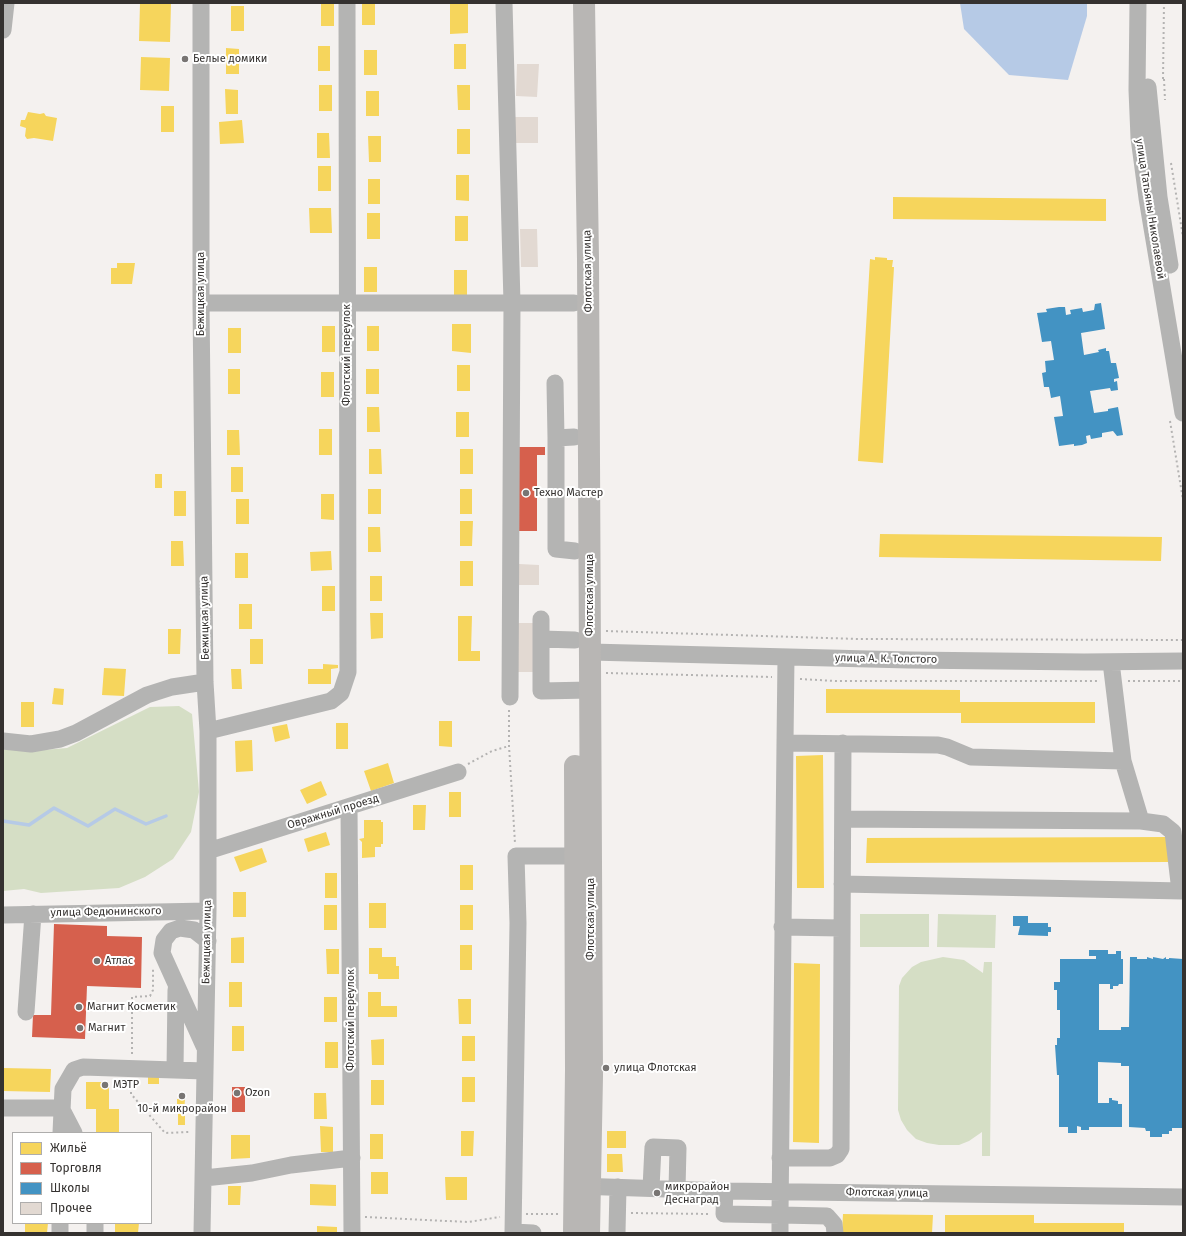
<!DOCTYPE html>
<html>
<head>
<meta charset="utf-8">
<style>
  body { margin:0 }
  #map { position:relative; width:1186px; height:1236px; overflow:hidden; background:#f4f1ef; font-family:"Fira Sans",sans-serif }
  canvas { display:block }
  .frame { position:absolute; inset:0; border:4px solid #353230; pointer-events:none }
  .legend { position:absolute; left:12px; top:1132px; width:140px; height:92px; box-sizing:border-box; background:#fff; border:1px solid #aeadac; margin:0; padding:5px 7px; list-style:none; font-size:12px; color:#353230 }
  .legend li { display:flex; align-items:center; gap:8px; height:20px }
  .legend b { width:20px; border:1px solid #aeadac }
</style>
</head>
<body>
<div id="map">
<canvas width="1186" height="1236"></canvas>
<div class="frame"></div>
<ul class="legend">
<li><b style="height:11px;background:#f6d55c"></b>Жильё</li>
<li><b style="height:11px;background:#d6604d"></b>Торговля</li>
<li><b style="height:11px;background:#4393c3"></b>Школы</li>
<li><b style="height:11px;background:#e2d9d2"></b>Прочее</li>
</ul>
</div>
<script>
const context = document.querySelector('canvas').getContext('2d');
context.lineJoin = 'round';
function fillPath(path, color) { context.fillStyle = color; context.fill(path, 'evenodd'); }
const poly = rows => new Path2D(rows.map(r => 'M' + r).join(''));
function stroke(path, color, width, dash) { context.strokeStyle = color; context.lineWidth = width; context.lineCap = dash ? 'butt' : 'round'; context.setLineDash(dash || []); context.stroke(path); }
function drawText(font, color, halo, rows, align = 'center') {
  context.font = font + ' "Fira Sans",sans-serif'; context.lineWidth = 4; context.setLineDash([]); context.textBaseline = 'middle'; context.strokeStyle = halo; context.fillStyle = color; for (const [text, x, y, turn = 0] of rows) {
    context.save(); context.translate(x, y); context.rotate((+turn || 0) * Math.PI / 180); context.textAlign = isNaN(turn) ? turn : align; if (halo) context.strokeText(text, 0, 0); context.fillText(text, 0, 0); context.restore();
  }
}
fillPath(poly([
  [179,706,192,714,199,792,191,832,173,859,145,877,119,888,41,893,24,889,3,891,3,748,43,750,67,748,150,707],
  [860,914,929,914,929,947,860,947],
  [938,914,996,915,995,948,937,947],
  [943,957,964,960,983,973,984,962,992,962,990,1156,982,1156,982,1132,969,1141,959,1145,939,1145,927,1143,916,1139,907,1130,901,1120,898,1110,899,986,902,978,912,967,921,962]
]), '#d5dec5');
fillPath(poly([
  [960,3,1087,3,1087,16,1068,80,1009,75,964,29]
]), '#b6cae6');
fillPath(poly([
  [140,3,171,3,170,42,139,41],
  [321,3,334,3,334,26,321,26],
  [362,3,375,3,375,25,362,25],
  [450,3,468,3,468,33,450,34],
  [231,6,244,6,244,31,231,31],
  [454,44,466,44,466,69,454,69],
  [318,46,330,46,330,71,318,71],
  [226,48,239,49,239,74,226,74],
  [364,50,377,50,377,75,364,75],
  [141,57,170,58,169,91,140,90],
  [319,85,332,85,332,111,319,111],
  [457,85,470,85,470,110,458,110],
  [225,89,238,90,238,114,226,114],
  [366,91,379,91,379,116,366,116],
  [161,106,174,106,174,132,161,132],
  [28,112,40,114,44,113,46,116,57,118,53,141,34,138,27,139,25,136,26,128,20,126,21,120,25,120],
  [242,120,244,143,220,144,219,122],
  [457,129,470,129,470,154,457,154],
  [317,133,329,133,330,158,317,158],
  [368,136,381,136,381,162,369,162],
  [318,166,331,166,331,191,318,191],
  [456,175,469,175,469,201,456,200],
  [368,179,380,179,380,204,368,204],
  [893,197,1106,199,1106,221,893,219],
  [309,208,331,208,332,233,310,233],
  [367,213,380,213,380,239,367,239],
  [455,216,468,216,468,241,455,241],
  [875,257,887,258,887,260,893,260,892,267,894,267,883,463,858,461,870,259,875,260],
  [117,263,135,263,132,284,111,284,111,268,117,268],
  [364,267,377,267,377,292,364,292],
  [454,270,467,270,467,295,454,295],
  [452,324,471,324,471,353,452,351],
  [322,326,335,326,335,352,322,352],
  [367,326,379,326,379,351,367,351],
  [228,328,241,328,241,353,228,353],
  [457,365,470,365,470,391,457,391],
  [228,369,240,369,240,394,228,394],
  [366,369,379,369,379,394,366,394],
  [321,372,334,372,334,397,321,397],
  [367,407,379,407,380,432,367,432],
  [456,412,469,412,469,437,456,437],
  [319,429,332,429,332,455,319,455],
  [227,430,239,430,240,455,227,455],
  [369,449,381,449,382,474,369,474],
  [460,449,473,449,473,474,460,474],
  [231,467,243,467,243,492,231,492],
  [155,474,162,474,162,488,155,488],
  [368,489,381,489,381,514,368,514],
  [460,489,472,489,472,514,460,514],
  [174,491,186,491,186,516,174,516],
  [321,494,334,494,334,520,321,519],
  [236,499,249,499,249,524,236,524],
  [460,521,473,521,472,546,460,546],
  [368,527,380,527,381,552,368,552],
  [880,534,1162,537,1161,561,879,557],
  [171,541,183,541,184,566,171,566],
  [331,551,332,570,311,571,310,552],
  [235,553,248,553,248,578,235,578],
  [460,561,473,561,473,586,460,586],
  [370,576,382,576,382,601,370,601],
  [322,586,335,586,335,611,322,611],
  [239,604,252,604,252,629,239,629],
  [370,613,383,613,383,638,371,639],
  [458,616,472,616,471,651,480,651,480,661,458,661],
  [168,629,181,629,180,654,168,654],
  [250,639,263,639,263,664,250,664],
  [323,664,338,665,338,668,331,669,331,684,308,684,308,669,323,669],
  [104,668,126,669,124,696,102,695],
  [231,669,241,669,242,689,232,689],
  [54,688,64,689,63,705,52,704],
  [826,689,960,690,960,702,1095,702,1095,723,961,723,961,713,826,713],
  [21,702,34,702,34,727,21,727],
  [439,721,452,721,452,747,439,746],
  [336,723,348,723,348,749,336,749],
  [287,724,290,738,275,742,272,727],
  [252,740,253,771,236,772,235,741],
  [823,755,824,888,797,888,796,756],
  [388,763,394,783,371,791,364,771],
  [321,781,327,795,307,804,300,790],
  [449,792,461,792,461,817,449,817],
  [413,805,426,805,425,830,413,830],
  [364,820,381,820,381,822,383,822,383,844,381,844,381,847,375,847,375,857,362,858,362,842,359,839,364,838],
  [326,832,330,845,308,852,304,839],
  [1169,837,1169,862,866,863,867,838],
  [262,848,267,862,240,872,234,857],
  [460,865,473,865,473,890,460,890],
  [325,873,337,873,337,898,325,898],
  [233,892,246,892,246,917,233,917],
  [369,903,386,903,386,928,369,928],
  [324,905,337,905,337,930,324,930],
  [460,905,473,905,473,930,460,930],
  [244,937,244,963,231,963,231,938],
  [460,945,472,945,472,970,460,970],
  [369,948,382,948,382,957,396,957,396,966,399,966,399,979,378,979,378,974,369,974],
  [326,949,339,949,339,974,327,974],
  [794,963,820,964,819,1143,793,1142],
  [229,982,242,982,242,1007,229,1007],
  [368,992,381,992,381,1006,397,1006,397,1017,368,1017],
  [324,997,337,997,337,1022,324,1022],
  [458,999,471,999,471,1024,459,1024],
  [232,1026,244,1026,244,1051,232,1051],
  [462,1036,475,1036,475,1061,462,1061],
  [384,1039,384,1065,372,1065,371,1040],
  [325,1042,338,1042,338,1068,325,1068],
  [3,1068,51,1069,50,1092,3,1091],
  [148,1074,159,1075,159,1084,148,1084],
  [462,1077,475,1077,475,1102,462,1102],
  [371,1080,384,1080,384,1105,371,1105],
  [86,1082,109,1082,109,1109,119,1109,119,1133,96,1133,96,1109,86,1109],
  [314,1093,326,1093,327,1119,314,1119],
  [177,1099,185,1099,184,1112,177,1112],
  [178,1112,185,1112,185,1125,178,1125],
  [320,1126,333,1127,333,1152,321,1152],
  [461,1131,474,1131,473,1156,461,1156],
  [607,1131,626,1131,626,1148,607,1148],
  [370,1134,383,1134,383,1159,370,1159],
  [231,1135,250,1135,250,1158,231,1159],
  [607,1154,622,1154,623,1172,607,1172],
  [371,1172,388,1172,388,1194,371,1194],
  [445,1177,467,1177,467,1200,446,1200],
  [310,1184,336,1185,336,1206,310,1205],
  [228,1186,241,1186,240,1205,228,1205],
  [843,1214,933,1215,932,1233,842,1233],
  [945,1215,1034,1215,1034,1223,1124,1223,1124,1233,945,1233],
  [25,1223,48,1223,47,1233,25,1233],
  [115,1223,139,1223,138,1233,115,1233],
  [317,1226,337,1227,337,1233,317,1233]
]), '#f6d55c');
fillPath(poly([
  [516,447,545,447,545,455,537,455,537,531,516,531],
  [54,924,107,926,107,936,142,937,141,988,87,986,85,1039,32,1037,33,1015,51,1015],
  [232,1087,245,1087,245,1112,232,1112]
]), '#d6604d');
fillPath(poly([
  [1101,303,1105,329,1081,333,1084,355,1099,352,1098,350,1106,348,1106,351,1109,351,1111,363,1116,363,1119,378,1114,379,1114,382,1117,381,1118,390,1111,391,1110,388,1090,391,1094,413,1108,411,1108,409,1118,407,1123,435,1117,436,1113,431,1102,433,1102,437,1091,439,1090,435,1086,436,1087,443,1082,445,1074,446,1074,444,1059,446,1054,417,1063,416,1060,396,1051,398,1049,387,1044,387,1042,373,1046,372,1045,361,1054,360,1051,341,1042,342,1037,313,1047,312,1046,309,1059,307,1065,307,1066,315,1071,314,1070,310,1082,308,1083,312,1094,310,1095,304],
  [1013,916,1028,916,1028,923,1048,923,1048,927,1051,927,1051,932,1048,932,1048,936,1019,935,1018,935,1020,926,1013,926],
  [1089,950,1108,950,1108,954,1116,954,1116,951,1121,951,1121,959,1123,959,1123,984,1119,984,1118,986,1113,986,1113,989,1110,989,1110,984,1099,984,1099,1030,1121,1030,1121,1027,1129,1027,1130,957,1137,957,1137,959,1147,959,1147,957,1153,959,1153,957,1163,959,1166,957,1166,959,1169,959,1169,958,1183,959,1183,1128,1172,1128,1172,1131,1169,1131,1169,1134,1162,1134,1162,1137,1150,1137,1150,1131,1146,1131,1145,1128,1129,1127,1129,1066,1121,1066,1121,1063,1098,1062,1098,1103,1109,1103,1109,1098,1112,1098,1112,1100,1118,1101,1118,1104,1122,1104,1122,1127,1089,1127,1089,1130,1081,1130,1081,1127,1077,1126,1077,1133,1068,1133,1068,1127,1059,1127,1059,1075,1057,1075,1055,1045,1057,1045,1057,1038,1060,1038,1060,1010,1057,1010,1057,990,1054,990,1054,982,1060,982,1060,959,1096,959,1096,956,1089,956]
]), '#4393c3');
stroke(poly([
  [3,821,29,825,54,808,88,826,115,809,146,824,166,816]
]), '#b6cae6', 3.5);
fillPath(poly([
  [517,64,539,64,537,97,516,96],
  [515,117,538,117,538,143,515,143],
  [520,229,537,229,538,267,521,267],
  [519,564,539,565,539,585,516,585,516,568,519,568],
  [515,623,534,623,534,672,515,672]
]), '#e2d9d2');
stroke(poly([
  [1163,79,1164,3],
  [1164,79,1165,100],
  [1171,163,1183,237],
  [1170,421,1183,500],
  [606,631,858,639,1183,640],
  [606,673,772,677],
  [800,679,836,681,1100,681],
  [1128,681,1183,681],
  [509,710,509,746,515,843],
  [468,764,492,751,509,746],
  [132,1054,132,997,150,996,153,990,153,969],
  [131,1082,131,1094,165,1133,189,1132],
  [631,1213,711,1214],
  [526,1214,558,1214],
  [365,1217,468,1222,500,1217]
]), '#b4b3b2', 2, [2, 3]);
stroke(poly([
  [201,3,201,303,205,682,208,731,208,911,202,1233],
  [504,3,512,303,510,697],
  [1138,3,1137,90,1139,138,1147,198,1183,413],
  [3,30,6,3],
  [1148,87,1159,197,1170,265],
  [201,303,574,303],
  [555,383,556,438,574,437],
  [556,438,556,549,575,551],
  [541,619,541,691,590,690],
  [541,639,575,640],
  [590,652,909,660,1084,662,1183,661],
  [786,657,785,743,938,745,947,747,971,757,1123,761],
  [1111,662,1123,761,1141,821],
  [208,731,331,701,341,693,348,672,347,3],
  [3,741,31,744,60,739,76,733,147,695,172,687,205,682],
  [785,743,780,1215,827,1216,834,1224,835,1233],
  [349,807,352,1233],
  [843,819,1141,821,1163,824,1173,832,1180,891],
  [208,851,458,772],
  [842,884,1183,891],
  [3,915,208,911],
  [782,927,841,928],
  [26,1012,33,914],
  [204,1046,162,953,164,940,171,931,180,928,194,930,208,941],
  [175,1070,176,990],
  [3,1108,61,1108,74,1133],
  [61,1133,63,1089,74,1070,83,1067,205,1071],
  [780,1158,830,1158,837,1155,841,1149,843,743],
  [204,1178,252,1173,291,1165,352,1158],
  [577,1186,725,1191,1183,1197],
  [651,1188,653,1147,678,1148,677,1189],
  [725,1191,724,1214,780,1215,780,1233],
  [513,1232,533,1233],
  [60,1233,60,1223],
  [95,1233,95,1223],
  [513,1233,518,923,516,856,575,856],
  [617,1233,618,1187]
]), '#b4b4b3', 17);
stroke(poly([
  [584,3,588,259,591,863,592,1076,589,1233],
  [574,1233,576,1070,575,766]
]), '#b8b6b4', 22);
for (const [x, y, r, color] of [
  [185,59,4,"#787573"],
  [526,493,4,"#787573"],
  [97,961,4,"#787573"],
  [79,1007,4,"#787573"],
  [80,1028,4,"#787573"],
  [606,1068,4,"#787573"],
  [105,1085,4,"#787573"],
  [237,1093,4,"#787573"],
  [182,1096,4,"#787573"],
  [657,1193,4,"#787573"]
]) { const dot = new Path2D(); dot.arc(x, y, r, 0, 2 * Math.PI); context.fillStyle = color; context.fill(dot); stroke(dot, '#fff', 1.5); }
drawText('11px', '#353230', '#fff', [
  ["Белые домики",193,59],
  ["Техно Мастер",534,493],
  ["Атлас",105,961],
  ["Магнит Косметик",87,1007],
  ["Магнит",88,1028],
  ["улица Флотская",614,1068],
  ["МЭТР",113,1085],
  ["Ozon",245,1093],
  ["10-й микрорайон",182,1109,"center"],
  ["микрорайон",665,1187],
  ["Деснаград",665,1200]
], 'left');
drawText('11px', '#353230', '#fff', [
  ["улица Татьяны Николаевой",1150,209,81],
  ["Флотская улица",588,271,-91],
  ["Бежицкая улица",201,294,-90],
  ["Флотский переулок",347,355,-90],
  ["Флотская улица",590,595,-90],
  ["Бежицкая улица",205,618,-91],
  ["улица А. К. Толстого",886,659,1],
  ["Овражный проезд",333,812,-17],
  ["улица Федюнинского",106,912,-1],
  ["Флотская улица",591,919,-90],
  ["Бежицкая улица",207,942,-89],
  ["Флотский переулок",351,1020,-90],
  ["Флотская улица",887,1193,1]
]);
</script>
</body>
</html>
